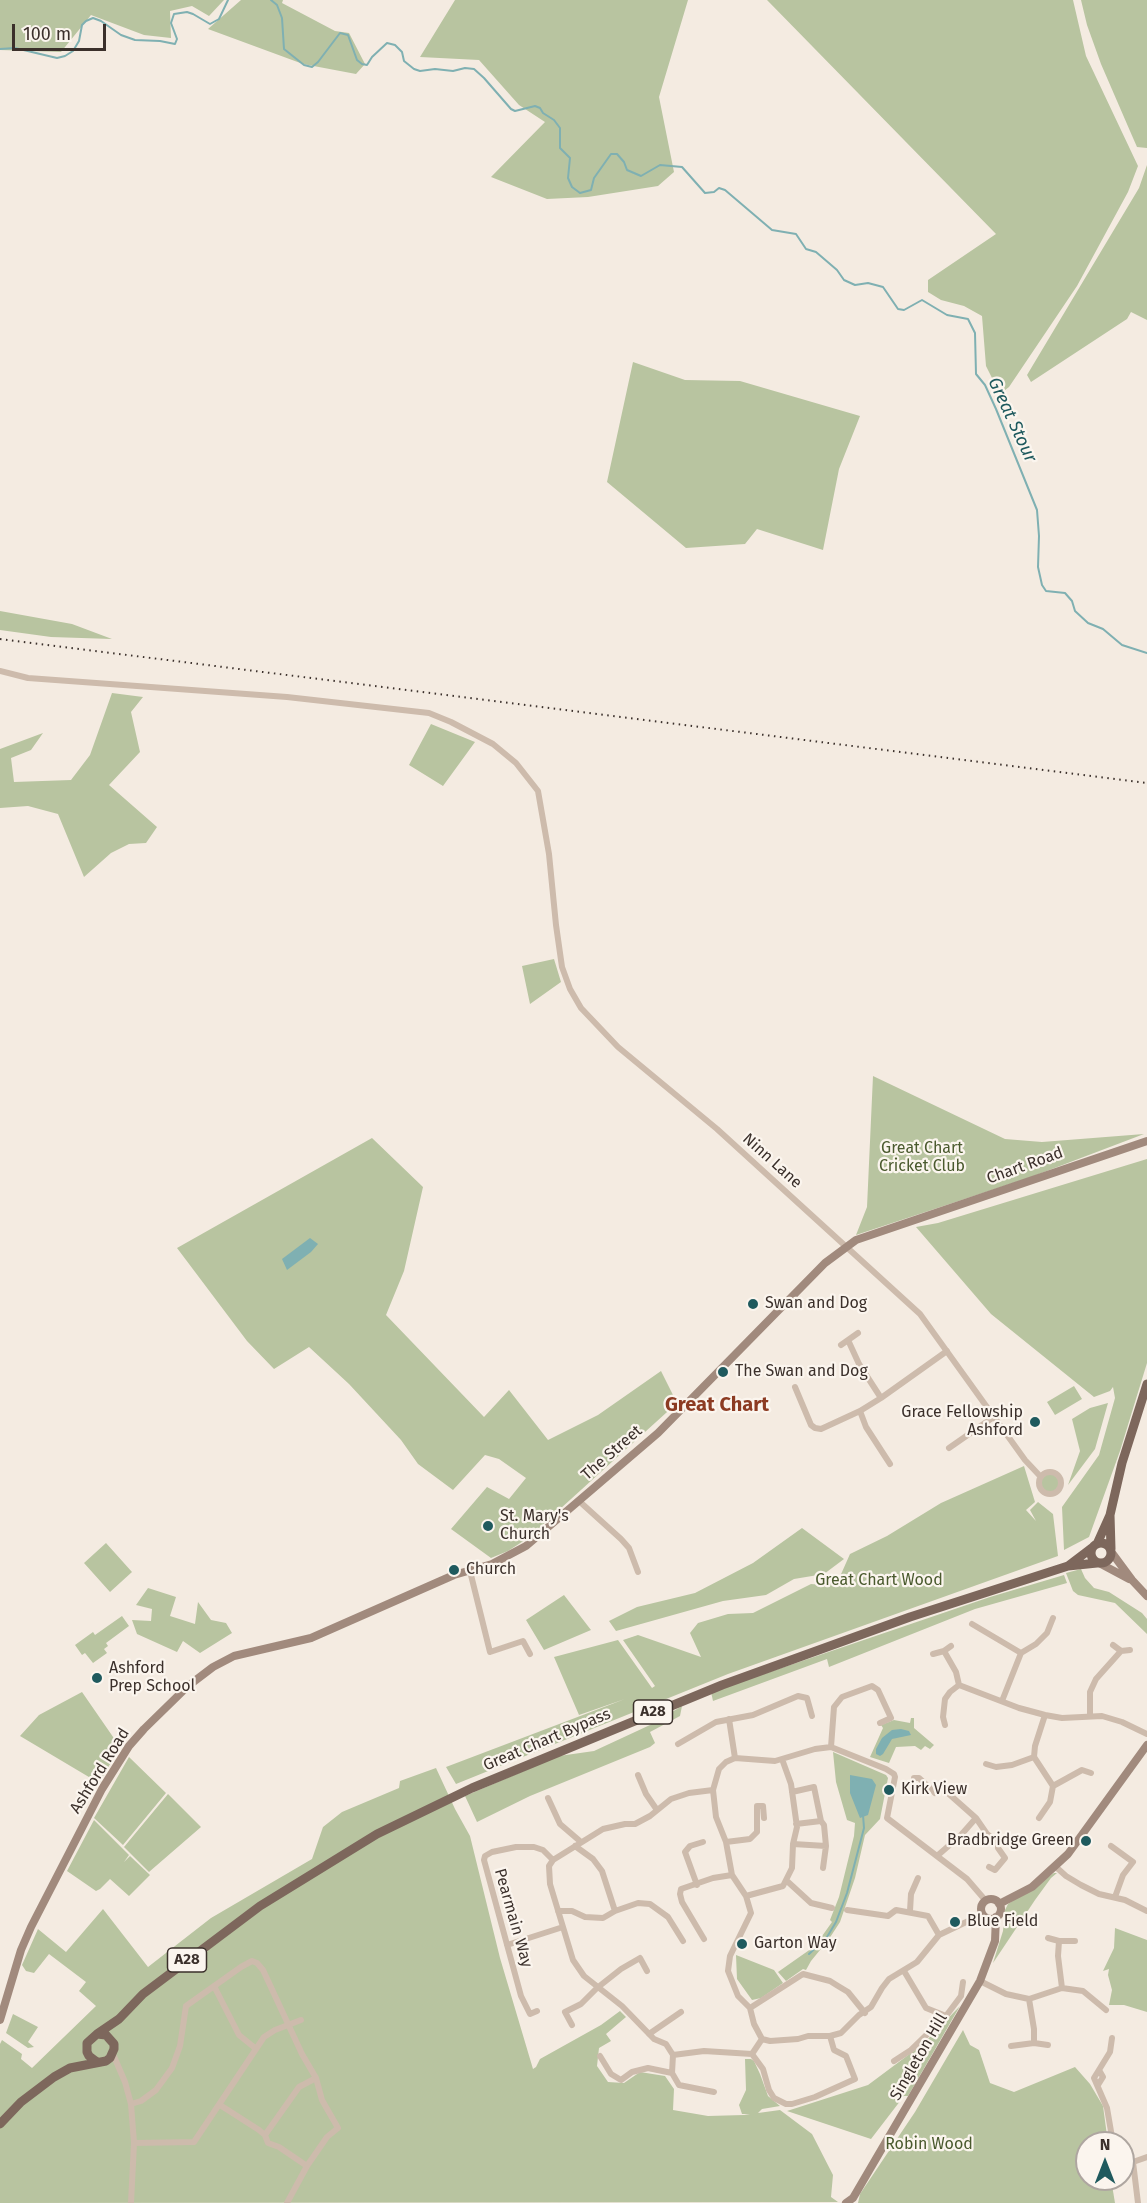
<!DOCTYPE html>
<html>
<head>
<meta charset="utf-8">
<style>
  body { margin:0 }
  #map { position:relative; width:1147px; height:2203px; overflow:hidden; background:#f4ebe1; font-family:"Fira Sans",sans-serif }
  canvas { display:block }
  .north { position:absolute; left:1075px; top:2131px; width:60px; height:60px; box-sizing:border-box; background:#fbf5ee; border:2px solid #aea6a0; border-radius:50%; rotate:0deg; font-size:16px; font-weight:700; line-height:24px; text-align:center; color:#3b302b }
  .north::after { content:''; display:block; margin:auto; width:21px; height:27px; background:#1f5a5e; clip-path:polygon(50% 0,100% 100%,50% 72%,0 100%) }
  .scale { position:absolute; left:12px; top:24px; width:94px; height:27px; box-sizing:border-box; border:3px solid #3b302b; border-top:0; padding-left:8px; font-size:18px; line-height:21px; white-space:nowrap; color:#3b302b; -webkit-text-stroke:4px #fbf5ee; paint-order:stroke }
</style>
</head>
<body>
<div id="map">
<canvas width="1147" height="2203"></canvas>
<div class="north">N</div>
<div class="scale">100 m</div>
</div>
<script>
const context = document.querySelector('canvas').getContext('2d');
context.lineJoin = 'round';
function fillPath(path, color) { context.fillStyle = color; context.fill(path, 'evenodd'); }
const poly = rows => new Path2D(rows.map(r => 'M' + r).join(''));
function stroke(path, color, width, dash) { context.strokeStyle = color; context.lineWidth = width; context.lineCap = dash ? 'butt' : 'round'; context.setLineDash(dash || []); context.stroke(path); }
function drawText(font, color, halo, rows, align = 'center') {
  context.font = font + ' "Fira Sans",sans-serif'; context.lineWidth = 4.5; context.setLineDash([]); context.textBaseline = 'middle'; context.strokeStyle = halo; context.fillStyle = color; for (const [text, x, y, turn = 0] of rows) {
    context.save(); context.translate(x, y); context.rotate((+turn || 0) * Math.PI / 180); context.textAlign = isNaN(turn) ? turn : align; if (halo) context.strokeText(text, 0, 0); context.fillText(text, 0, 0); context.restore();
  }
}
fillPath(poly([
  [0,0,224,0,209,16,192,6,170,11,171,38,144,35,91,15,61,52,0,50],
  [241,0,283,0,282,3,335,31,349,33,365,64,356,74,303,64,208,29],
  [455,0,688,0,659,97,674,172,658,186,588,197,547,199,491,177,545,122,519,105,479,60,420,57],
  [767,0,1073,0,1086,56,1138,166,1128,192,1077,286,1009,387,1000,394,986,366,982,316,964,306,941,300,928,292,928,280,996,234],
  [1081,0,1147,0,1147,148,1137,147,1130,131,1101,64,1087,25],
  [1147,165,1147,320,1131,312,1127,319,1031,382,1027,375,1139,188],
  [633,362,685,380,740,381,860,416,839,469,823,550,757,529,745,544,686,548,607,482],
  [0,611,72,624,112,639,51,637,0,630],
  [112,693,143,697,131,712,140,752,109,785,157,827,146,843,129,844,111,853,84,877,58,814,28,806,0,808,0,749,43,733,31,750,11,758,14,782,71,780,90,755],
  [431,724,475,742,443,786,409,765],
  [554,959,561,982,530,1004,522,966],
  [873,1076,1005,1139,1042,1142,1144,1134,1031,1177,856,1235,867,1207],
  [372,1138,423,1187,404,1271,386,1315,484,1417,509,1390,548,1440,598,1415,661,1371,677,1403,528,1538,508,1551,491,1558,451,1529,487,1487,509,1499,526,1478,499,1459,485,1455,453,1490,418,1464,401,1440,349,1384,309,1347,274,1369,247,1341,177,1248],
  [1147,1159,1147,1363,1120,1451,1089,1537,1064,1550,1062,1507,1099,1455,1115,1398,1113,1387,1110,1391,1094,1397,991,1314,916,1227,938,1223],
  [1074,1386,1082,1399,1055,1415,1047,1402],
  [1108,1403,1095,1449,1068,1485,1080,1451,1072,1419,1090,1408],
  [1024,1466,1035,1502,1026,1510,1036,1521,1030,1510,1038,1502,1053,1514,1058,1556,728,1674,456,1784,446,1767,625,1699,579,1715,554,1657,618,1640,652,1688,655,1686,623,1640,638,1635,701,1657,690,1633,698,1623,728,1614,753,1613,811,1584,823,1585,838,1581,850,1554,887,1536,941,1503],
  '1041 1483a9 9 0 1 1 18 0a9 9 0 1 1-18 0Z',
  [802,1528,844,1559,824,1574,794,1579,766,1595,723,1601,616,1631,609,1621,637,1607,695,1593,753,1563],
  [106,1543,132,1572,110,1592,84,1563],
  [1081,1569,1085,1578,1094,1588,1109,1592,1142,1613,1147,1619,1147,1634,1115,1603,1078,1595,1073,1591,1066,1573],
  [1064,1575,1067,1583,975,1609,829,1667,827,1659,713,1701,711,1692,990,1597],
  [148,1588,176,1597,170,1616,195,1624,198,1602,211,1620,226,1623,232,1633,200,1653,183,1641,177,1652,137,1634,132,1620,151,1621,152,1609,136,1605],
  [564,1595,591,1630,544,1650,526,1620],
  [122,1616,129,1626,106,1643,108,1646,104,1649,107,1653,93,1663,85,1653,82,1655,75,1645,93,1632,95,1635],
  [82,1692,120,1747,99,1783,20,1736,39,1715],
  [682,1706,680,1716,650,1732,655,1743,650,1747,530,1796,477,1822,465,1796,559,1756,594,1751,650,1725],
  [911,1718,914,1718,914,1728,934,1745,930,1749,925,1746,921,1750,915,1746,896,1747,889,1763,870,1757,883,1728,881,1725,894,1720,910,1723],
  [833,1752,886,1775,888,1778,880,1819,865,1835,855,1878,840,1922,829,1939,811,1961,806,1970,803,1969,786,1981,778,1972,815,1946,832,1922,830,1920,839,1897,854,1836,855,1823,847,1820,836,1782],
  [129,1757,166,1793,123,1845,94,1818],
  [436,1768,455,1809,470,1836,500,1958,533,2069,536,2067,540,2059,601,2025,620,2011,626,2017,606,2034,611,2041,599,2048,597,2066,608,2082,624,2083,640,2072,665,2076,674,2089,673,2110,708,2116,744,2115,750,2114,742,2114,739,2105,746,2090,745,2059,751,2059,754,2061,760,2074,768,2096,780,2106,762,2109,758,2113,780,2110,812,2134,833,2175,831,2197,838,2202,0,2203,0,2044,2,2040,22,2054,21,2059,32,2068,96,2006,79,1991,86,1982,49,1954,34,1973,26,1971,22,1965,38,1929,66,1952,103,1909,148,1967,211,1918,312,1859,323,1827,342,1812,399,1788,400,1781],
  [168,1794,201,1827,149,1872,124,1847],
  [94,1820,129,1855,124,1862,130,1856,150,1875,129,1896,110,1879,100,1889,96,1891,67,1871],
  [1054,1873,1057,1873,1051,1878,1035,1900,993,1963,1003,1931,1005,1910,1008,1904],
  [1115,1928,1147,1940,1147,2012,1124,2005,1109,2005,1112,1990,1108,1975,1109,1969,1103,1971,1114,1948],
  [736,1955,774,1970,783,1983,761,1998,752,2000,737,1979],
  [960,2006,908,2096,904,2096,871,2139,787,2111,868,2085,923,2044],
  [13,2014,38,2027,28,2042,34,2047,28,2048,6,2033],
  [963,2030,970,2045,979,2050,990,2083,1014,2092,1075,2067,1090,2084,1103,2106,1108,2143,1087,2143,1087,2179,1111,2179,1115,2203,858,2203,860,2194,915,2112]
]), '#b8c4a0');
fillPath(poly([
  [310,1238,318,1244,311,1252,287,1270,282,1259],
  [901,1729,909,1731,911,1735,892,1739,883,1754,880,1756,876,1754,876,1749,882,1738,892,1730],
  [850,1775,872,1779,876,1785,868,1815,860,1818,850,1793]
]), '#7fb0b2');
stroke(poly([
  [271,0,277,5,282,18,284,49,304,65,312,67,318,62,340,33,348,35,357,60,362,64,367,65,372,57,387,43,395,45,402,52,404,61,414,69,420,71,435,69,453,71,465,68,474,69,484,78,511,109,515,111,535,106,540,108,543,113,554,120,560,128,560,148,570,158,568,178,572,187,580,193,591,190,594,178,611,154,617,154,624,162,627,170,641,176,660,165,682,167,705,193,714,192,719,188,725,190,772,230,796,234,806,249,816,252,837,270,844,280,855,285,868,283,883,287,898,309,904,310,922,300,947,315,968,319,975,333,976,374,985,385,996,409,1037,510,1039,536,1038,567,1042,585,1046,591,1065,593,1072,601,1075,611,1088,623,1103,629,1122,645,1147,653],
  [0,49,15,48,57,58,65,56,73,51,79,41,82,25,86,21,93,18,101,21,121,35,135,40,160,41,175,44,177,39,171,23,174,14,187,12,193,14,210,24,219,19,228,0],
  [809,1954,827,1937,836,1922,847,1893,864,1828,863,1815]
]), '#7fb0b2', 2);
stroke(poly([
  [0,671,28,678,287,697,429,713,451,722,493,744,516,763,538,791,549,854,556,925,562,967,570,989,581,1008,618,1047,717,1129,920,1314,1025,1460,1040,1476],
  [848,1340,859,1364,881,1398],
  [841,1345,858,1333],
  [795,1387,811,1425,815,1428,821,1429,860,1411,881,1398,947,1351],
  [860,1411,866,1427,890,1464],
  [949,1448,995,1416],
  '1039 1483a11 11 0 1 1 22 0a11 11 0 1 1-22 0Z',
  [579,1501,621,1539,629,1548,638,1572],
  [470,1571,490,1652,523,1641,530,1654],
  [972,1624,1021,1653],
  [1113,1645,1121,1651],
  [951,1646,944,1651,956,1672,959,1685,1019,1708,1045,1715,1062,1718,1102,1716,1122,1722,1147,1734],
  [933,1654,944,1651],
  [1002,1701,1021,1653,1036,1644,1047,1633,1053,1618],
  [1045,1715,1035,1746,1034,1757,1053,1786],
  [1090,1716,1090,1692,1096,1679,1121,1651,1130,1650],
  [729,1719,735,1758],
  [945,1725,943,1717,945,1699,950,1692,959,1685],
  [678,1744,716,1722,753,1715,798,1696,807,1698,812,1716],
  [831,1747,834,1707,842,1697,872,1686,878,1690,891,1718,880,1723],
  [986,1764,996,1767,1012,1765,1034,1757],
  [638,1775,646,1794,657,1810],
  [914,1778,919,1778,935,1793,941,1787,976,1818,987,1834,998,1842,998,1848,1005,1858,995,1870,989,1867],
  [792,1792,814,1787,821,1821],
  [548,1798,560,1824,581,1842],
  [1039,1818,1050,1802,1053,1786,1082,1770,1091,1773],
  [796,1824,821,1821,824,1825,826,1846,823,1868],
  [726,1842,750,1839,757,1832,757,1806,763,1806,764,1818],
  [793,1844,826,1846],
  [575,1846,593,1859,602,1871,615,1911],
  [1111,1846,1133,1862,1123,1875,1115,1897],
  [937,1856,961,1835,976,1818],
  [1056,1867,1066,1876,1081,1885,1099,1894,1125,1900,1147,1911],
  [787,1881,811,1903,832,1908],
  [697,1885,685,1852,690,1846,703,1842],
  [746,1896,783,1886,792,1868,793,1844,797,1827,791,1784,782,1759],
  [847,1910,888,1916,896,1910,928,1916,939,1935],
  [558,1911,572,1911,585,1917,603,1918,615,1911,638,1903,650,1904,668,1917,683,1941],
  [910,1911,911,1894,918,1878],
  [983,1914,939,1935,917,1962,889,1979,882,1988,871,2007,859,2015,841,2033,830,2036,808,2036,798,2039,770,2041,762,2039,754,2024,750,2008,738,1996,728,1971,730,1956,751,1913,746,1896,732,1875,726,1842,716,1817,713,1790,719,1769,726,1762,735,1758,775,1761,815,1749,831,1747,886,1769,894,1774,895,1777,887,1818,967,1879,986,1901],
  [1048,1938,1059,1941,1075,1941],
  [704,1939,682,1902,680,1894,681,1889,713,1878,732,1875],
  [1059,1941,1058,1956,1062,1988],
  [507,1945,563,1927],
  [904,1971,926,2008,946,2016],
  [980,1981,1006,1994,1029,1999,1062,1988,1083,1991,1106,2010],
  [214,1986,239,2035,255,2048],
  [1029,1999,1034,2029,1034,2043],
  [750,2008,803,1974,830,1981,838,1986,848,1992,865,2013],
  [537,2011,530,2014,521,1996,484,1860,485,1856,492,1852,516,1847,534,1847,543,1850,553,1860],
  [572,2025,565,2012,581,2004,597,1988,621,1969,640,1958,647,1971],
  [649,2034,681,2012],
  [1112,2038,1110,2052,1094,2078,1107,2108,1113,2143],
  [1011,2046,1034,2043,1048,2045],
  [113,2054,125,2082,131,2104,134,2143,131,2203],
  [752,2054,763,2069,769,2090,774,2098,786,2104,792,2104,815,2097,855,2079,846,2056,834,2050,830,2036],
  [673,2055,666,2044,654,2039,622,2006,584,1976,573,1960,550,1884,549,1866,553,1860,603,1829,625,1824,635,1824,650,1816,671,1799,689,1793,713,1790],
  [673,2055,704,2051,752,2054,762,2039],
  [600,2056,611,2074,621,2080,632,2072,648,2068,672,2073,679,2085,714,2092],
  [894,2061,911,2050,946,2016,961,1996,963,1982],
  [672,2073,673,2055],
  [1098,2085,1103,2077,1099,2070],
  [131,2104,141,2101,156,2090,172,2068,180,2046,186,2006,241,1967,252,1961,257,1963,263,1970,302,2054,316,2078,322,2100,338,2128,327,2137,307,2166,287,2203],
  [220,2105,259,2130,265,2135,268,2143,279,2147,307,2166],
  [265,2135,299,2087,316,2078],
  [134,2143,194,2142,264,2037,275,2030,301,2020],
  [1123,2156,1133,2162,1138,2203],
  [1133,2162,1147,2157]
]), '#cdbbac', 6);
stroke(poly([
  [1112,1553,1132,1580,1147,1596],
  [1101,1564,1129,1579],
  '981 1909a10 10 0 1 1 20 0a10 10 0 1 1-20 0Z',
  [999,1904,1032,1887,1068,1854,1147,1745],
  [0,2020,21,1950,31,1927,102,1789,129,1746,144,1729,188,1686,213,1667,234,1656,311,1638,454,1575,492,1564,526,1546,658,1433,825,1263,856,1240,1147,1141],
  [846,2203,853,2198,980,1981,995,1941,996,1917]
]), '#a18a7d', 8);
stroke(poly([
  [1110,1515,1111,1549],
  '1091 1553a10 10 0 1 1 20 0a10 10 0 1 1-20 0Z',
  [1097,1544,1110,1515,1122,1463,1147,1384],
  [1068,1566,1093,1547],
  [97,2034,119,2019,143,1994,260,1906,377,1834,472,1788,722,1685,910,1617,1068,1566,1097,1563],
  [0,2124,21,2102,54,2077,70,2068,106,2061,110,2058,114,2049,114,2044,106,2035,97,2034,87,2043,87,2052,89,2056,97,2062]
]), '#7d675c', 9);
stroke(poly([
  [0,639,1147,783]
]), '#3b302b', 2, [1.5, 4.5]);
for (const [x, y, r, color] of [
  [753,1304,6,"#1f5a5e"],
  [723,1372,6,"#1f5a5e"],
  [1035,1422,6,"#1f5a5e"],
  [488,1526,6,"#1f5a5e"],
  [454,1570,6,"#1f5a5e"],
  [97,1678,6,"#1f5a5e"],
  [889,1790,6,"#1f5a5e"],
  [1086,1841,6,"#1f5a5e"],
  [955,1922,6,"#1f5a5e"],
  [742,1944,6,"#1f5a5e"]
]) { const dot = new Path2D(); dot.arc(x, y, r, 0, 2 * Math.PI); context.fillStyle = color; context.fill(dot); stroke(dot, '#fbf5ee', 2); }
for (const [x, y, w] of [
  [653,1712,39],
  [187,1960,39]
]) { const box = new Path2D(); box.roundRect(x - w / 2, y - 12, w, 24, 4.5); context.fillStyle = '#fbf5ee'; context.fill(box); stroke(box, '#3b302b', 1.5); }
drawText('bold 15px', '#3b302b', null, [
  ["A28",653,1712],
  ["A28",187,1960]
]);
drawText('16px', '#4a5a2e', '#fbf5ee', [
  ["Great Chart",922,1149],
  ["Cricket Club",922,1167],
  ["Great Chart Wood",879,1581],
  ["Robin Wood",929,2145]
]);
drawText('16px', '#3b302b', '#fbf5ee', [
  ["Ninn Lane",772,1161,42],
  ["Chart Road",1025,1166,-20],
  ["The Street",612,1453,-41],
  ["Great Chart Bypass",547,1740,-23],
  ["Ashford Road",100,1771,-58],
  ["Pearmain Way",513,1918,74],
  ["Singleton Hill",919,2057,-60]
]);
drawText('16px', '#3b302b', '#fbf5ee', [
  ["Swan and Dog",765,1304],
  ["The Swan and Dog",735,1372],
  ["Grace Fellowship",1023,1413,"right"],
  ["Ashford",1023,1431,"right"],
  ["St. Mary's",500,1517],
  ["Church",500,1535],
  ["Church",466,1570],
  ["Ashford",109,1669],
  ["Prep School",109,1687],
  ["Kirk View",901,1790],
  ["Bradbridge Green",1074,1841,"right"],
  ["Blue Field",967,1922],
  ["Garton Way",754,1944]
], 'left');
drawText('italic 18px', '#1f5a5e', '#fbf5ee', [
  ["Great Stour",1012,420,65]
]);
drawText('bold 20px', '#8c3b22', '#fbf5ee', [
  ["Great Chart",717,1405]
]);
</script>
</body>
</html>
